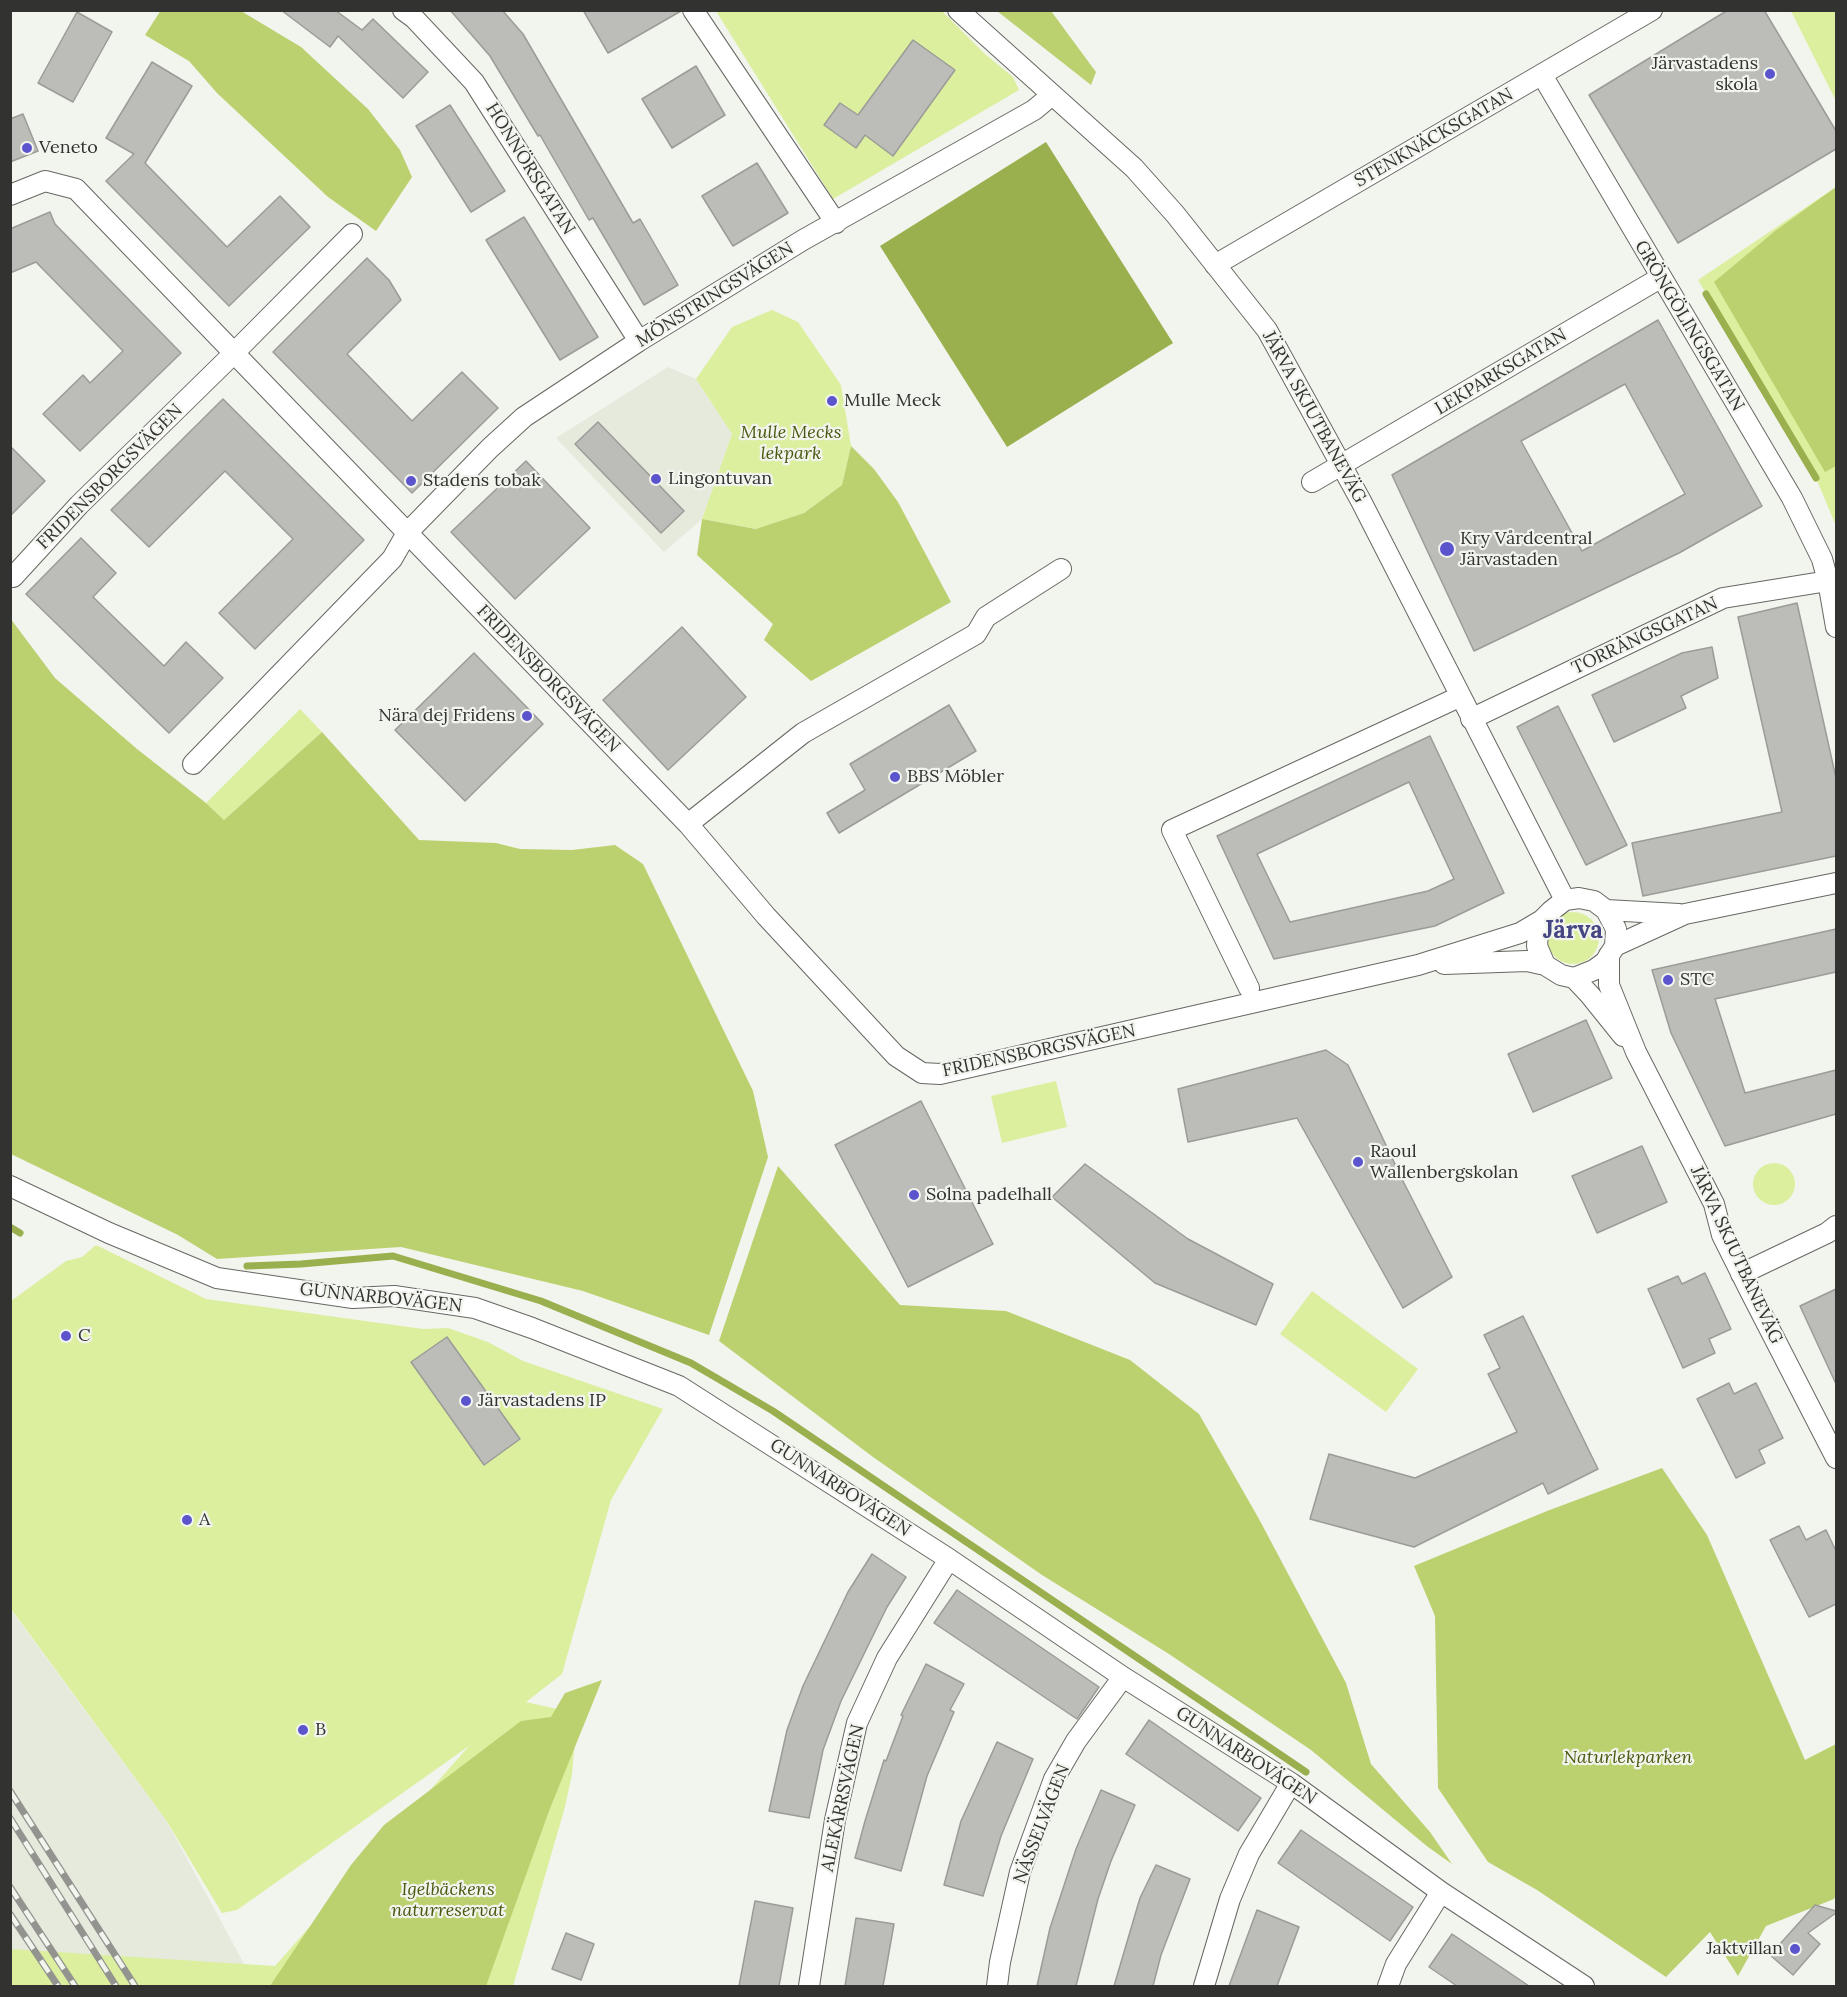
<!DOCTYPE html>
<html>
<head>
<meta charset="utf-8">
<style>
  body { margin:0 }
  #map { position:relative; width:1847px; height:1997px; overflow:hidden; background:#f2f4ee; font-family:Lora,serif }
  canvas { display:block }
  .frame { position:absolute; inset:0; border:12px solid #323331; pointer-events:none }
</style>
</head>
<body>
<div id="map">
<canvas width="1847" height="1997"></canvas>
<div class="frame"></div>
</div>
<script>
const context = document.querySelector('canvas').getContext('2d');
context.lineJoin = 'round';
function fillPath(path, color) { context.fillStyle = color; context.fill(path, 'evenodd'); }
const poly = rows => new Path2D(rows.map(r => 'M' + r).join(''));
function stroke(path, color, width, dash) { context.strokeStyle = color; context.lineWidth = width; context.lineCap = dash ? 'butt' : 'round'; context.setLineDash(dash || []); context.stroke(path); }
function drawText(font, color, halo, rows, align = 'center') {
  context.font = font + ' Lora,serif'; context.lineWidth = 4.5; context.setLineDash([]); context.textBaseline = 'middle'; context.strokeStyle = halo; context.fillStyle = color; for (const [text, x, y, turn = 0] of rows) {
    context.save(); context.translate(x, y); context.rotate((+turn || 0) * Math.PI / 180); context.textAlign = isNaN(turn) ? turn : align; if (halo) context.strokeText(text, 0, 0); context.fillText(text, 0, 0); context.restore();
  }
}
fillPath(poly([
  [668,367,696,379,732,434,702,519,664,552,556,438],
  [10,1609,166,1820,256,1986,35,1986,11,1949]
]), '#e6eadd');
fillPath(poly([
  [716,11,942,11,985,54,1013,77,1019,90,833,199],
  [1791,11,1836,11,1836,101],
  [1836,187,1836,526,1816,478,1698,280],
  [772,310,798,322,841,385,851,446,842,485,804,513,757,529,702,519,732,434,696,379,732,327],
  [300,709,322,732,224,820,206,803],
  '1547 938a26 26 0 1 1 52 0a26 26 0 1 1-52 0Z',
  [1056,1081,1067,1127,1002,1143,991,1096],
  '1753 1184a21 21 0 1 1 42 0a21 21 0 1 1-42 0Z',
  [96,1245,206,1299,423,1329,448,1328,488,1342,523,1361,663,1409,611,1500,562,1674,526,1702,557,1709,575,1741,572,1774,565,1807,513,1986,11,1986,11,1949,275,1966,469,1746,237,1910,222,1913,166,1820,11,1609,11,1301,66,1261,82,1257],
  [1312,1291,1418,1369,1386,1412,1280,1334]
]), '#dbef9f');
fillPath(poly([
  [161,10,241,11,301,47,368,109,400,150,412,177,376,231,328,197,217,93,189,61,145,35],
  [997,11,1051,11,1096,72,1091,85],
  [1836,187,1836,466,1825,472,1714,282,1775,231],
  [851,446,874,469,898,502,951,602,811,681,764,640,773,624,697,555,702,519,756,529,804,513,842,485],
  [10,618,55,678,137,749,206,803,224,820,322,732,419,840,496,843,520,849,572,850,615,845,643,864,753,1091,768,1157,709,1335,583,1291,401,1247,217,1259,178,1235,11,1154],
  [778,1166,900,1305,1006,1311,1130,1360,1199,1414,1259,1519,1346,1683,1371,1764,1430,1832,1452,1864,1428,1847,1311,1750,1169,1654,1042,1575,873,1457,719,1341],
  [1662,1468,1707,1535,1805,1760,1836,1744,1836,1895,1834,1899,1766,1926,1738,1976,1710,1932,1666,1977,1537,1890,1488,1862,1438,1788,1435,1616,1414,1566,1547,1511],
  [602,1680,549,1811,486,1986,270,1986,351,1865,384,1825,521,1721,551,1717,565,1693]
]), '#bbd16f');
fillPath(poly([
  [1046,142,1173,343,1007,447,880,246]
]), '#9aaf4e');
stroke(poly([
  [1706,294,1816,478],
  [10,1227,20,1233],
  [247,1266,301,1264,393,1256,541,1301,691,1363,773,1411,1306,1772]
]), '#9aaf4e', 7);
const building = poly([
  [281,10,335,10,362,30,373,19,428,72,403,98,338,36,330,47,281,10],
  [450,10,502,10,523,34,633,223,640,219,678,285,644,305,593,218,589,220,540,135,538,136,490,56,450,10],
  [583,10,681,10,681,11,608,53,583,10],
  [1728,10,1764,10,1836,131,1836,149,1678,243,1589,95,1728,10],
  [77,12,112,32,73,102,38,83,77,12],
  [913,40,955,70,893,156,865,135,856,148,824,125,840,103,858,115,913,40],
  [152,62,192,86,145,163,227,247,280,196,310,227,229,306,106,181,134,154,106,138,152,62],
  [696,66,725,115,672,148,642,99,696,66],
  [450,105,505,191,471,212,416,126,450,105],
  [23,114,38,151,10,162,10,119,23,114],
  [757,163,788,213,733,246,702,196,757,163],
  [50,212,55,224,181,353,80,451,43,414,83,375,90,383,123,351,36,262,10,273,10,229,50,212],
  [524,217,598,337,560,360,486,240,524,217],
  [367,258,389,280,401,300,347,354,412,421,462,372,498,408,412,493,273,352,367,258],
  [1658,320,1762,506,1679,553,1474,651,1392,475,1658,320],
  [1625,384,1685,494,1582,551,1521,441,1625,384],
  [223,399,364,540,255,649,219,613,293,539,225,471,149,547,111,510,223,399],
  [598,422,684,511,661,533,575,444,598,422],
  [10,446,45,481,10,516,10,446],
  [526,461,590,528,515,599,451,532,526,461],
  [81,538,116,573,93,597,164,666,186,642,223,678,169,733,26,594,81,538],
  [1797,603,1836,778,1836,856,1643,896,1632,843,1782,812,1738,617,1797,603],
  [682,627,746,697,668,770,603,700,682,627],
  [1712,647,1718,678,1681,696,1686,708,1614,742,1592,695,1682,653,1712,647],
  [474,653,543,724,465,801,395,730,474,653],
  [949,705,976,751,839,833,827,813,865,790,850,764,949,705],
  [1558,706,1627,845,1586,865,1517,727,1558,706],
  [1430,736,1504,893,1435,926,1274,959,1217,836,1430,736],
  [1409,782,1454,879,1428,891,1290,922,1257,854,1409,782],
  [1836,929,1836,972,1715,999,1745,1093,1836,1070,1836,1114,1725,1146,1671,1033,1652,970,1836,929],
  [1586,1020,1612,1078,1533,1112,1508,1054,1586,1020],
  [1326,1050,1348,1065,1404,1183,1452,1277,1403,1308,1297,1118,1188,1142,1178,1089,1326,1050],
  [921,1101,993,1244,908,1287,835,1145,921,1101],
  [1642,1146,1667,1202,1597,1233,1572,1176,1642,1146],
  [1085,1164,1188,1239,1273,1284,1256,1325,1155,1283,1052,1197,1085,1164],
  [1705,1273,1731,1329,1709,1339,1715,1353,1683,1368,1648,1289,1678,1276,1682,1284,1705,1273],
  [1836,1289,1836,1384,1800,1306,1836,1289],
  [1523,1316,1598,1469,1548,1494,1543,1483,1414,1547,1310,1519,1329,1454,1415,1478,1517,1432,1488,1374,1500,1368,1484,1335,1523,1316],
  [447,1337,520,1439,484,1465,411,1362,447,1337],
  [1729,1383,1734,1394,1756,1383,1783,1438,1759,1450,1765,1463,1736,1478,1697,1399,1729,1383],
  [1799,1526,1806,1540,1826,1530,1836,1551,1836,1604,1809,1617,1770,1540,1799,1526],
  [872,1554,906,1577,887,1607,841,1701,823,1750,809,1818,769,1811,787,1730,803,1686,848,1592,872,1554],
  [957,1590,1099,1687,1077,1719,934,1623,957,1590],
  [926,1664,964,1684,950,1710,954,1712,927,1776,901,1871,855,1858,865,1821,884,1760,886,1761,903,1716,901,1715,926,1664],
  [1149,1720,1261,1798,1238,1831,1126,1754,1149,1720],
  [997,1742,1033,1759,1001,1836,983,1896,944,1885,961,1821,997,1742],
  [1101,1790,1135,1805,1111,1861,1098,1899,1076,1986,1037,1986,1050,1928,1076,1849,1101,1790],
  [1301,1830,1413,1907,1390,1941,1278,1863,1301,1830],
  [1156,1865,1190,1879,1161,1955,1153,1986,1114,1986,1140,1898,1156,1865],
  [755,1901,793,1908,779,1986,739,1986,755,1901],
  [1815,1905,1836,1911,1836,1913,1808,1933,1820,1944,1793,1975,1770,1955,1815,1905],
  [1257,1910,1299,1927,1277,1986,1229,1986,1257,1910],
  [856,1918,894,1924,883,1986,845,1986,856,1918],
  [566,1933,594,1944,581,1980,552,1969,566,1933],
  [1452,1934,1501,1967,1529,1986,1457,1986,1429,1967,1452,1934]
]);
fillPath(building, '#bcbdb8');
stroke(building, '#9b9c97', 1.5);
const minor = poly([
  [403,10,414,18,474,82,639,341],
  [693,10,836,223],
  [958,10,1134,168,1175,214,1267,330,1361,501,1565,900],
  [1542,75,1792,498,1822,559,1828,581,1836,627],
  [10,195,45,181,76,189,688,824,766,916,896,1056,922,1073,940,1074,1418,965,1520,933,1542,920],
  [1215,265,1652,10],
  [1312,482,1660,278],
  [13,577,79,505,224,363,352,234],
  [1471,719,1723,598,1828,581],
  [193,764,392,559,407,533,490,448,524,417,639,341,803,240,1034,110,1052,95],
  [688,824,803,733,976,634,986,617,1061,569],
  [1579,898,1594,901,1606,910,1616,929,1615,946,1605,962,1594,970,1574,978,1561,975,1545,965,1537,946,1538,933,1542,920,1551,911,1565,900,1579,898],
  [1606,910,1679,914],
  [1615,946,1685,914,1836,883],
  [1609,955,1609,985,1636,1052,1714,1204,1722,1235,1750,1291,1836,1458],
  [1444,964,1527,961,1545,965],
  [1574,978,1590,995,1623,1036],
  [1249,988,1172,830,1459,697],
  [10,1186,109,1233,217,1278,353,1298,394,1296,475,1308,532,1328,679,1386,949,1559,1123,1677,1291,1783,1441,1892,1584,1986],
  [1741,1274,1827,1233,1836,1226],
  [809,1986,835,1820,857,1723,887,1658,949,1559],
  [997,1986,1000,1962,1020,1872,1054,1779,1076,1741,1123,1677],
  [1204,1986,1230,1899,1249,1854,1291,1783],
  [1388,1986,1396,1964,1441,1892]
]);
stroke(minor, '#676863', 22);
stroke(minor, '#fff', 20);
const rail = poly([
  [10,1791,135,1986],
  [10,1818,116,1986],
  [10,1887,75,1986],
  [10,1914,58,1986]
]);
stroke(rail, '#939490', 7);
stroke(rail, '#f2f4ee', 4.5, [14]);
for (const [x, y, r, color] of [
  [1770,74,6,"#5c54cc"],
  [27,148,6,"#5c54cc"],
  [832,401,6,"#5c54cc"],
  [656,479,6,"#5c54cc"],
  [411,481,6,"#5c54cc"],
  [1447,549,8,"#5c54cc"],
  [527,716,6,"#5c54cc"],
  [895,777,6,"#5c54cc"],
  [1668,980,6,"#5c54cc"],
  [1358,1162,6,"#5c54cc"],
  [914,1195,6,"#5c54cc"],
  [66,1336,6,"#5c54cc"],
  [466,1401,6,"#5c54cc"],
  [187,1520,6,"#5c54cc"],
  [303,1730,6,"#5c54cc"],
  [1795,1949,6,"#5c54cc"]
]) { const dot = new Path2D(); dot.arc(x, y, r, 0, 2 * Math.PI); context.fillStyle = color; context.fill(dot); stroke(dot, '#f2f4ee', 2); }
drawText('18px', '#323331', '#f2f4ee', [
  ["Järvastadens",1758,64,"right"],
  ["skola",1758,85,"right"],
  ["Veneto",39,148],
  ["Mulle Meck",844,401],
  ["Lingontuvan",668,479],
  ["Stadens tobak",423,481],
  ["Kry Vårdcentral",1460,539],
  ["Järvastaden",1460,560],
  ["Nära dej Fridens",515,716,"right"],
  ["BBS Möbler",907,777],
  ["STC",1680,980],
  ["Raoul",1370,1152],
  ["Wallenbergskolan",1370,1173],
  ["Solna padelhall",926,1195],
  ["C",78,1336],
  ["Järvastadens IP",478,1401],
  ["A",199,1520],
  ["B",315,1730],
  ["Jaktvillan",1783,1949,"right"]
], 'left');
drawText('18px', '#323331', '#f2f4ee', [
  ["STENKNÄCKSGATAN",1434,138,-30],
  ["HONNÖRSGATAN",530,169,58],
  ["MÖNSTRINGSVÄGEN",715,295,-32],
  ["GRÖNGÖLINGSGATAN",1689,326,59],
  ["LEKPARKSGATAN",1501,372,-31],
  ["JÄRVA SKJUTBANEVÄG",1314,417,61],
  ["FRIDENSBORGSVÄGEN",110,477,-45],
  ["TORRÄNGSGATAN",1645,636,-25],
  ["FRIDENSBORGSVÄGEN",548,679,46],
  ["FRIDENSBORGSVÄGEN",1039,1051,-12],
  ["JÄRVA SKJUTBANEVÄG",1736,1255,65],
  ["GUNNARBOVÄGEN",381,1298,6],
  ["GUNNARBOVÄGEN",840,1488,33],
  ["GUNNARBOVÄGEN",1246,1756,33],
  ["ALEKÄRRSVÄGEN",843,1798,-78],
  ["NÄSSELVÄGEN",1042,1824,-69]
]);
drawText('italic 18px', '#4a5810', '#f2f4ee', [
  ["Mulle Mecks",791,433],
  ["lekpark",791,454],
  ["Naturlekparken",1628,1758],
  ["Igelbäckens",448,1890],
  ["naturreservat",448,1911]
]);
drawText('bold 24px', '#454683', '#f2f4ee', [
  ["Järva",1573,931]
]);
</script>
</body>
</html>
